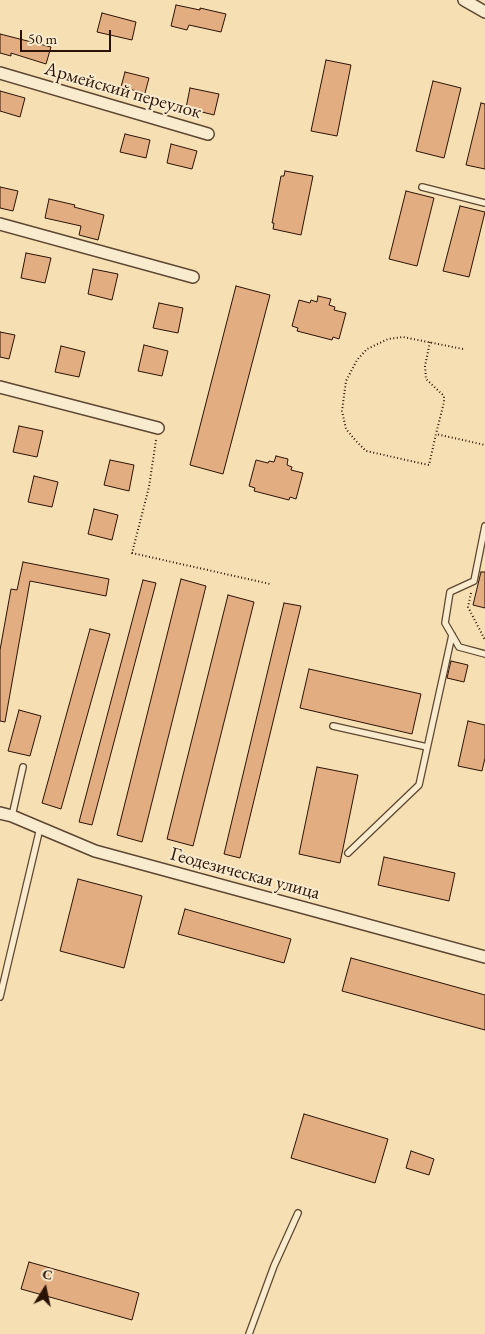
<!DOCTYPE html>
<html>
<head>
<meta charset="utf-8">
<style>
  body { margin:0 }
  #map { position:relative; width:485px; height:1334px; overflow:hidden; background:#f6e0b3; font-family:"EB Garamond",serif }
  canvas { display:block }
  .north { position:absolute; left:20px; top:1264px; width:50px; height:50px; -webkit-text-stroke:4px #f9ebce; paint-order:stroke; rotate:10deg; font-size:14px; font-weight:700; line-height:20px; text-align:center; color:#2a1206 }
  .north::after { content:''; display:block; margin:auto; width:18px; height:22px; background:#2a1206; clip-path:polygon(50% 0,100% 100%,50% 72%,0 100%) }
  .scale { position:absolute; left:20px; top:30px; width:91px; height:22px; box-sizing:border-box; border:2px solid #2a1206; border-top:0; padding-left:6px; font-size:15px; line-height:18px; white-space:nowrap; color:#2a1206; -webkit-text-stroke:4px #f9ebce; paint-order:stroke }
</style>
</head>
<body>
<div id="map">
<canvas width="485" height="1334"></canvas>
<div class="north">С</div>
<div class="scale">50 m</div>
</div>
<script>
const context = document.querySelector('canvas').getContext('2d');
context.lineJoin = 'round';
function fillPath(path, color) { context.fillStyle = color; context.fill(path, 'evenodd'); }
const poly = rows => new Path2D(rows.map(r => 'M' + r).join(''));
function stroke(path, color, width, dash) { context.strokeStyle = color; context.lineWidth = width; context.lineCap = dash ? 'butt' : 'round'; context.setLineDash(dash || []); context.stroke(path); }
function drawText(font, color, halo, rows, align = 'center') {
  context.font = font + ' "EB Garamond",serif'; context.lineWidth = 4; context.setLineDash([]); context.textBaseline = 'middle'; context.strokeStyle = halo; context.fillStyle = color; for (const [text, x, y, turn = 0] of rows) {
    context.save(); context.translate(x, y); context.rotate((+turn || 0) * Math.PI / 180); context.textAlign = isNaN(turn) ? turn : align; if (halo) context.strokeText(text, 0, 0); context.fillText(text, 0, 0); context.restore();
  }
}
const building = poly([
  [176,5,200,10,200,8,226,14,221,32,189,25,187,30,171,26,176,5],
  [102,13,136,22,132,40,97,32,102,13],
  [0,34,51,47,46,64,11,53,11,56,0,53,0,34],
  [326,60,351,65,337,136,311,131,326,60],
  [125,72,149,78,145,93,121,87,125,72],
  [433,81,461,88,444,158,416,151,433,81],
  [190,88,219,94,214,115,186,108,190,88],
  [0,91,25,98,20,117,0,111,0,91],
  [481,103,485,104,485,169,466,165,481,103],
  [125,134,150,140,146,158,120,152,125,134],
  [171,144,197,151,192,169,167,163,171,144],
  [285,171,313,176,301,235,273,229,274,223,272,223,281,176,284,176,285,171],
  [0,187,18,191,13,211,0,208,0,187],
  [406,191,434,198,417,266,389,259,406,191],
  [49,199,75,205,74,207,104,215,98,240,79,235,81,226,45,218,49,199],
  [460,206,485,212,469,277,443,271,460,206],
  [26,253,51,258,45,283,21,278,26,253],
  [93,269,118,274,112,300,88,294,93,269],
  [236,286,270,295,223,474,190,465,236,286],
  [318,296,331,299,329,305,335,307,334,310,346,313,339,339,333,337,332,340,297,331,298,328,292,326,299,300,310,303,311,300,317,302,318,296],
  [159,303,183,308,178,333,153,328,159,303],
  [0,332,15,335,9,359,0,357,0,332],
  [144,345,168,351,162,376,138,371,144,345],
  [61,346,85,352,79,377,55,372,61,346],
  [19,426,43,431,37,457,13,452,19,426],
  [276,456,288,459,287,465,292,467,291,470,303,473,296,499,290,497,289,500,254,491,255,488,249,486,256,460,268,463,269,461,274,462,276,456],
  [110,460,134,465,129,491,104,485,110,460],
  [34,476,58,482,52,507,28,502,34,476],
  [94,509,118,515,112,540,88,534,94,509],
  [23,562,109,579,106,596,30,581,5,722,0,721,0,650,11,589,17,590,23,562],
  [481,572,485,572,485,608,473,605,481,572],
  [181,579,206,586,142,842,117,835,181,579],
  [143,580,156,583,92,825,79,822,143,580],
  [228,595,254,602,193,846,167,839,228,595],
  [284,603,301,606,240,858,224,854,284,603],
  [90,629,110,634,61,809,42,803,90,629],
  [451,661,468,665,464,682,447,678,451,661],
  [309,669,421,694,412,734,300,708,309,669],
  [19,710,41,716,30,756,8,751,19,710],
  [468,721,485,725,485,758,482,771,458,766,468,721],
  [317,767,358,775,340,863,299,854,317,767],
  [384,857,455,873,449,901,378,885,384,857],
  [78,879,142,896,124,968,60,951,78,879],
  [185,909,291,939,284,963,178,934,185,909],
  [351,958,485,995,485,1030,342,991,351,958],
  [304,1114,388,1139,375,1183,291,1158,304,1114],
  [411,1151,434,1159,429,1175,406,1168,411,1151],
  [29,1262,139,1293,132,1320,21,1289,29,1262]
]);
fillPath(building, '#e2ad80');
stroke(building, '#2a1206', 1);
const service = poly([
  [422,187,485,203],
  [485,526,474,581,450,592,445,623,459,647,485,654],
  [333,726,427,747],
  [12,816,23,767],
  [348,853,419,785,452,635],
  [0,997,40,828],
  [249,1334,274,1266,298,1213]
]);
const minor = poly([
  [464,0,485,12],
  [0,73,208,134],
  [0,224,193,277],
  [0,387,158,428],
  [0,813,12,816,95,851,485,957]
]);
stroke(service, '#5d4631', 8);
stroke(minor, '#5d4631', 14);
stroke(poly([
  [430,342,425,366,426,379,444,396,444,402,436,434],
  [463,349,403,337,388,339,367,349,357,360,346,381,342,411,346,429,356,441,366,451,429,465,436,434,485,445],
  [156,440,149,487,132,553,270,584],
  [471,593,468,607,485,640]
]), '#2a1206', 2, [1, 2.5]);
stroke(service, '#f9ebce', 5.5);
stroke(minor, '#f9ebce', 11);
drawText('19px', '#2a1206', '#f9ebce', [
  ["Армейский переулок",123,91,16],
  ["Геодезическая улица",245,874,15]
]);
</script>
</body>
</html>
